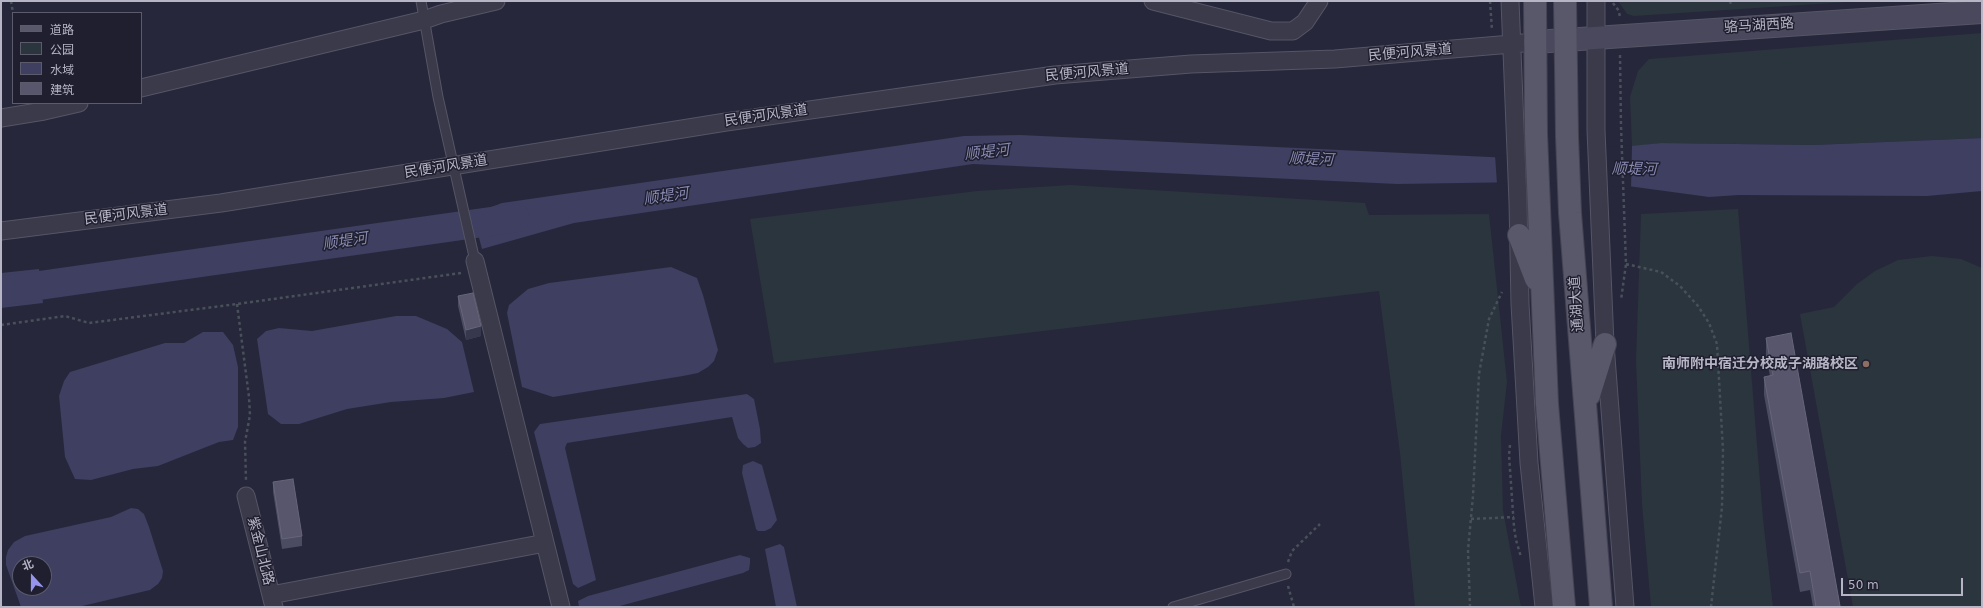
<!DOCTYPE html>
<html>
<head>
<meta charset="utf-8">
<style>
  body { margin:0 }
  #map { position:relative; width:1983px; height:608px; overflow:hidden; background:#26273a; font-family:"DejaVu Sans","Noto Sans SC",sans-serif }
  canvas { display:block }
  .frame { position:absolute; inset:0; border:2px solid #b6b5c6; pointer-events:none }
  .legend { position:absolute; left:12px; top:12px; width:130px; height:92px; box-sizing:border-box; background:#1f1f30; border:1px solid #5b5b6c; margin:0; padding:5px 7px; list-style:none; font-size:12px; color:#b6b5c6 }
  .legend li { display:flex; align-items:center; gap:8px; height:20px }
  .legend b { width:20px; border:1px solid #5b5b6c }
  .north { position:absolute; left:12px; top:556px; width:40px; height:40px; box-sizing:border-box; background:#1f1f30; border:1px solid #5b5b6c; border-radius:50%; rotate:339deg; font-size:11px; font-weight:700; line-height:16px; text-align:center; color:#b6b5c6 }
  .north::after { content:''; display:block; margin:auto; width:14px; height:18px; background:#9795eb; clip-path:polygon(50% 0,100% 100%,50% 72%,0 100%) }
  .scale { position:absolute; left:1841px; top:578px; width:122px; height:18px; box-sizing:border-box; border:2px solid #b6b5c6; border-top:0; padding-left:5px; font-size:12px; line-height:14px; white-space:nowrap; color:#b6b5c6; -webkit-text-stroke:3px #1f1f30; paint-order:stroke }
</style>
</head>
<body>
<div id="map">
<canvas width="1983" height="608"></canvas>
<div class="frame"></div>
<ul class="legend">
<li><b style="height:5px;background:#58586a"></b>道路</li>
<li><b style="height:11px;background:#2b353e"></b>公园</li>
<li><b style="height:11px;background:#3e3f61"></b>水域</li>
<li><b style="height:11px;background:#57566c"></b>建筑</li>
</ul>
<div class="north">北</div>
<div class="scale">50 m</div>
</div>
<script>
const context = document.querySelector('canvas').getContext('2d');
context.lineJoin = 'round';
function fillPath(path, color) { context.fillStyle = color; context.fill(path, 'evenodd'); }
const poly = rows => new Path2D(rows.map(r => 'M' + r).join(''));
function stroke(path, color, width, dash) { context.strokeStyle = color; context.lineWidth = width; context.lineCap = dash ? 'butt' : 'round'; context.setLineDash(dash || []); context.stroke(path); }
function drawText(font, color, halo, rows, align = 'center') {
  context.font = font + ' "DejaVu Sans","Noto Sans SC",sans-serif'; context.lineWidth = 3; context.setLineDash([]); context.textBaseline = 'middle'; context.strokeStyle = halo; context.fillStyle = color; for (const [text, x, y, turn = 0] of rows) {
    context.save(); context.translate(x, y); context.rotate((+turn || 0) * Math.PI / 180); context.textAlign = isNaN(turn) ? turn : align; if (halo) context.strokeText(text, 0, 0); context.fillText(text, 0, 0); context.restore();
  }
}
fillPath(poly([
  [1618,1,1863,1,1634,16,1627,14],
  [1982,33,1982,138,1813,145,1661,143,1632,147,1630,97,1638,71,1649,59],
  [1070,185,1365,203,1369,215,1489,214,1507,382,1501,436,1503,510,1521,607,1415,607,1400,453,1379,291,774,363,750,219,977,191],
  [1738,209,1763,519,1773,607,1651,607,1642,504,1636,361,1641,214],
  [1932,256,1961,259,1982,268,1982,607,1853,607,1800,314,1834,307,1857,284,1875,271,1898,260]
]), '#2b353e');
fillPath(poly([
  [1020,135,1511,158,1661,143,1813,145,1982,138,1982,191,1927,196,1739,195,1709,197,1591,181,1397,184,973,164,574,223,482,249,473,216,480,211,502,203,964,136],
  [671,267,697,278,703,295,718,350,714,361,708,367,698,373,683,376,553,397,522,387,507,313,509,305,528,289,549,283],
  [39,269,43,303,1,308,1,273],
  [396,316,416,316,447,329,462,342,474,392,444,398,391,402,347,409,299,424,281,424,268,414,257,339,266,331,279,328,312,331],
  [203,332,223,332,233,345,238,367,238,427,233,440,219,442,158,466,133,469,91,480,75,479,65,457,59,396,64,381,70,372,165,343,184,343],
  [747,394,754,399,760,429,761,443,755,447,748,448,743,444,738,438,732,417,567,443,565,448,596,580,578,588,573,584,534,432,540,424],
  [753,461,762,465,777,520,771,528,765,531,758,531,756,529,742,473,743,465],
  [131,508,138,509,144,514,149,527,163,571,162,578,158,584,150,590,78,607,21,607,6,565,6,557,8,550,14,542,25,536,111,517],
  [20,564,44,564,44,588,20,588],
  [780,544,784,547,797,607,776,607,765,549],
  [740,555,750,558,750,563,749,570,743,573,616,607,579,607,578,601,588,596]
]), '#3e3f61');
fillPath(poly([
  [1632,145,1631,189,1591,183,1497,184,1495,155,1511,156]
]), '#26273a');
stroke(poly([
  [1,291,515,218]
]), '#3e3f61', 29);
const lane = poly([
  [421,1,438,97,475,261],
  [1173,607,1286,574]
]);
const street = poly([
  [1153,1,1271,31,1293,31,1305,22,1319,1],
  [1510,1,1518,202,1520,304,1529,463,1544,607],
  [1596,1,1596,130,1605,344,1625,607],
  [141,88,424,20,441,14,496,1],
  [1,118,44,111,79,103],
  [1,231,221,203,726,122,1055,75,1191,64,1335,59,1535,42],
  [475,261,561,607],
  [246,496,274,607],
  [271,595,545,543]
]);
const secondary = poly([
  [1535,42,1982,12]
]);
const primary = poly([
  [1535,1,1536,134,1547,404,1564,607],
  [1565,1,1567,136,1570,213,1601,607],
  [1519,235,1536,279],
  [1589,395,1605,344]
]);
stroke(lane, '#556', 11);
stroke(street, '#556', 19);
stroke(secondary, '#556', 24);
stroke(primary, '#434354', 24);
stroke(poly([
  [11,1,13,13],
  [1490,1,1492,30],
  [1730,1,1731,5],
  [1613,3,1619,11,1620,18],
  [1620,55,1621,126,1626,264,1621,300],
  [1626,264,1661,272,1680,286,1698,306,1709,323,1717,344,1723,450,1722,507,1711,607],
  [237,304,249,397,250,415,245,442,246,481],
  [1,325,65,316,89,323,237,304,461,273],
  [1510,445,1509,455,1514,527,1516,540,1521,557],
  [1471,519,1514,517],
  [1288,562,1292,551,1320,524],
  [1288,586,1294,607],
  [1470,607,1468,550,1473,496,1479,374,1489,319,1502,292]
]), '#48505a', 2.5, [3, 3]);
stroke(lane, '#3a3a4b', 9);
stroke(street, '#3a3a4b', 17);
stroke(secondary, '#49485d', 22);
stroke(primary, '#58586a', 22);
fillPath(poly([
  [458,296,481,336,466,340,458,306],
  [1766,338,1840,606,1840,607,1813,607,1810,590,1800,592,1764,395,1764,377,1770,376,1766,356],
  [273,482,302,536,302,546,282,549,273,492]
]), '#4b4b62');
fillPath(poly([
  [481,326,481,336,466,340,466,330]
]), '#37384d');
const building = poly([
  [473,293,481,326,466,330,458,296,473,293],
  [1791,333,1840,606,1833,607,1816,607,1810,571,1800,573,1764,377,1773,375,1766,338,1791,333],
  [293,479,302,536,282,539,273,482,293,479]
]);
fillPath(building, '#57566c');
stroke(building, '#66657a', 1);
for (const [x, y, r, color] of [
  [1866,364,4,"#8d6e63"]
]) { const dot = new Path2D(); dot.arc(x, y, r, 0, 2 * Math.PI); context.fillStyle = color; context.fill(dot); stroke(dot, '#1f1f30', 1.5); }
drawText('14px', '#b6b5c6', '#1f1f30', [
  ["骆马湖西路",1759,26,-4],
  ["民便河风景道",1410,53,-5],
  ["民便河风景道",1087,73,-5],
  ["民便河风景道",766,116,-8],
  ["民便河风景道",446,167,-9],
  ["民便河风景道",126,215,-7],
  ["通湖大道",1577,304,-94],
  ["紫金山北路",260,551,76]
]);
drawText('bold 14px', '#b6b5c6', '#1f1f30', [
  ["南师附中宿迁分校成子湖路校区",1858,364]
], 'right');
drawText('italic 15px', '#8889af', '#1f1f30', [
  ["顺堤河",987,153,-6],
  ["顺堤河",1311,160,2],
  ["顺堤河",1634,170,1],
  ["顺堤河",666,197,-8],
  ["顺堤河",345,242,-8]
]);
</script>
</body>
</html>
